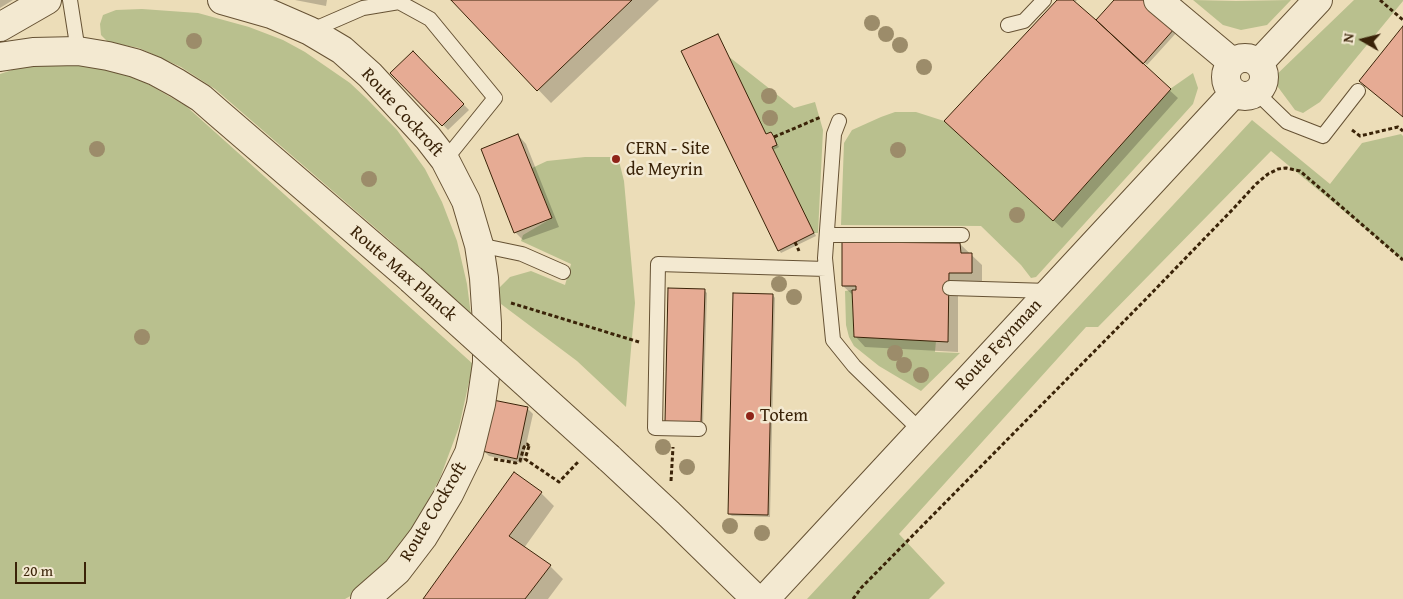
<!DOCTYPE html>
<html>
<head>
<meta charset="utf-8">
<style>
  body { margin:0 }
  #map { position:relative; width:1403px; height:599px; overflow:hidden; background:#ecddb8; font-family:"Gentium Book Plus",serif }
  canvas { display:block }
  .north { position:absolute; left:1338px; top:15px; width:50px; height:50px; -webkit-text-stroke:4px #f3e9d1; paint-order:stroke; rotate:278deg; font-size:14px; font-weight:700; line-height:20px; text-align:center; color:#3a2308 }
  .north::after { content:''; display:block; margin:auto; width:18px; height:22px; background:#3a2308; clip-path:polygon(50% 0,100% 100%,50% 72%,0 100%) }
  .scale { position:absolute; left:15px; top:562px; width:71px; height:22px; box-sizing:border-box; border:2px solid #3a2308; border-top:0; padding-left:6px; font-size:15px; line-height:18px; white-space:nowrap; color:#3a2308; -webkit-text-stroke:4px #f3e9d1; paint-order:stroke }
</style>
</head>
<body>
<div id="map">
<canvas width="1403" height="599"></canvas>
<div class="north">N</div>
<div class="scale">20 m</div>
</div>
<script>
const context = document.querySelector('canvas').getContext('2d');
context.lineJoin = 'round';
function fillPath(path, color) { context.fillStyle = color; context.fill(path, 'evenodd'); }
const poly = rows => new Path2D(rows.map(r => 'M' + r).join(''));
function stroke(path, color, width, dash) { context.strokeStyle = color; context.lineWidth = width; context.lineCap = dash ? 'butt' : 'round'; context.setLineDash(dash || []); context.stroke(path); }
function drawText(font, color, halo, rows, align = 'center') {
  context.font = font + ' "Gentium Book Plus",serif'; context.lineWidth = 5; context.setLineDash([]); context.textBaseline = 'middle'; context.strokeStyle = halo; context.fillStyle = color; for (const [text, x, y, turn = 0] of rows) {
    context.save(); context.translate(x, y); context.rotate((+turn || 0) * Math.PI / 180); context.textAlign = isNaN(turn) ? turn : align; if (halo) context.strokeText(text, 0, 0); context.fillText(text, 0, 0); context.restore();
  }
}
fillPath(poly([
  [1193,0,1236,1,1291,0,1267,25,1241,30,1223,25],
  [1354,0,1403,0,1403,1,1320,102,1303,113,1295,110,1272,79],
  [142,9,198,13,249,27,283,40,305,52,350,83,366,98,397,130,425,169,442,202,457,241,467,284,472,323,394,244,215,89,181,67,139,48,108,42,101,35,100,24,103,15,116,10],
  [728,56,794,108,815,102,823,130,818,233,814,233],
  [79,63,126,75,146,83,186,106,473,364,459,427,440,478,411,532,383,566,354,594,345,599,0,599,0,74,21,67],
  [1193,73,1198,88,1193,104,1036,277,1031,278,1021,265,981,226,841,225,844,143,852,130,881,117,895,112,916,112,944,121,1053,221,1170,89],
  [1252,120,1330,184,1362,143,1401,134,1403,136,1403,260,1271,151,1098,327,1086,327,899,534,945,583,929,599,807,599],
  [585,157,618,157,624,181,635,303,626,407,577,361,501,304,496,291,510,277,531,271,565,285,571,264,521,241,523,235,552,218,532,168,547,161],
  [852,290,854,337,936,341,935,352,960,353,921,391,879,366,854,346,849,337,846,325,845,291]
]), '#b9c08e');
fillPath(poly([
  [0,0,13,0,0,8],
  [295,0,327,0,326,6],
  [453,0,659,0,551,103],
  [1058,0,1077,0,1074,3,1178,98,1062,228,953,129],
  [1116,0,1143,0,1177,32,1147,65,1098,20],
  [718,35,767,135,771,133,773,136,779,147,773,150,816,236,781,253,779,250],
  [413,53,469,110,448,130,392,73],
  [518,135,526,144,559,227,523,240,515,232],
  [960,244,982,265,982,283,958,283,958,352,865,347,855,336,854,296,843,286],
  [704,290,707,293,703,425,669,424],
  [773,295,775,298,770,517,732,516,729,514],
  [527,408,533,414,522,463,489,456,484,451],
  [541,493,554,506,524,548,550,566,563,579,548,599,425,599]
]), '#0003');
const building = poly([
  [451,0,632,0,537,91,451,0],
  [1057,0,1073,0,1096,20,1171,89,1053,221,944,121,1057,0],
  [1114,0,1145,0,1175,28,1143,64,1096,20,1114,0],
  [1403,26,1403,117,1359,81,1403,26],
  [718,34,766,134,771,132,774,137,777,145,772,147,814,233,778,251,681,51,718,34],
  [413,51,464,104,442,126,390,73,413,51],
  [518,134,552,218,514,233,481,149,518,134],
  [842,242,960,243,961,253,972,253,972,273,949,273,948,342,854,337,852,290,856,290,856,286,842,286,842,242],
  [668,288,705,289,701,423,665,422,668,288],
  [733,293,773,294,768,515,728,514,733,293],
  [493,400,528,407,517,459,482,451,493,400],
  [514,472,542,492,509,536,551,565,525,599,423,599,514,472]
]);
fillPath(building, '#e6ab94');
stroke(building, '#3a2308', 1);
const service = poly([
  [70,0,78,51],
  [1008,25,1024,21,1044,0],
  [310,31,363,8,399,2,430,19,495,98,445,160],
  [1257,93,1287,122,1323,136,1358,91],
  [839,121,834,134,825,258,833,340,854,366,921,431],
  [827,235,962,235],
  [479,245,522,254,563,272],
  [950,288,1049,291],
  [699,429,655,428,658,264,826,269]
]);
const minor = poly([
  [222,0,271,14,310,31,342,50,370,75,428,138,445,160,466,201,479,245,484,278,487,323,487,363,481,404,469,453,449,494,423,537,397,571,365,599],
  [1158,0,1232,62],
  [0,27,47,0],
  [0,57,33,52,78,51,108,56,135,63,155,71,177,83,201,98,217,112,411,279],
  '1226 77a19 19 0 1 1 38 0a19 19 0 1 1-38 0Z',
  [1259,63,1318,0],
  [609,458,669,514,756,599],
  [765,599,1234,93]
]);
stroke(service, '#665234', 16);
stroke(minor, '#665234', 30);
stroke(poly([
  [1380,0,1403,20],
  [1352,130,1360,136,1398,127,1403,131],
  [774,137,821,117],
  [795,242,799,251],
  [511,303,639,342],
  [529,446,525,459,559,482,578,462],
  [494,459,516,463,520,461,524,447,527,444,529,446],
  [671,481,673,447],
  [853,599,861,588,1143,302,1234,208,1256,184,1268,174,1278,169,1286,168,1300,171,1403,260]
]), '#3a2308', 3, [4, 2.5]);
stroke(service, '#f3e9d1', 14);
stroke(minor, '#f3e9d1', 28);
const minorBridge = poly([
  [411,279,609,458]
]);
stroke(minorBridge, '#665234', 30, []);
stroke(minorBridge, '#f3e9d1', 28);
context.fillStyle = '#9c8c6a';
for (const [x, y] of [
  [872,23],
  [886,34],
  [194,41],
  [900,45],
  [924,67],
  [769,96],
  [770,118],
  [97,149],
  [898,150],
  [369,179],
  [1017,215],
  [779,284],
  [794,297],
  [142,337],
  [895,353],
  [904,365],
  [921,375],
  [663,447],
  [687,467],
  [730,526],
  [762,533]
]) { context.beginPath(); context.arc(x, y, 8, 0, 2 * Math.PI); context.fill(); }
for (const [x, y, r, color] of [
  [616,159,5,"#8f2418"],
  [750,416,5,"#8f2418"]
]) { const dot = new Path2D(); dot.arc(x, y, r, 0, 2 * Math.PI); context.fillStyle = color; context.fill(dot); stroke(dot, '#f3e9d1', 2); }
drawText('18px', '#3a2308', '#f3e9d1', [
  ["Route Cockroft",402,113,48],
  ["Route Max Planck",403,274,41],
  ["Route Feynman",999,345,-47],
  ["Route Cockroft",434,512,-59]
]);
drawText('18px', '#3a2308', '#f3e9d1', [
  ["CERN - Site",626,149],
  ["de Meyrin",626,170],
  ["Totem",760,416]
], 'left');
</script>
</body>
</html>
